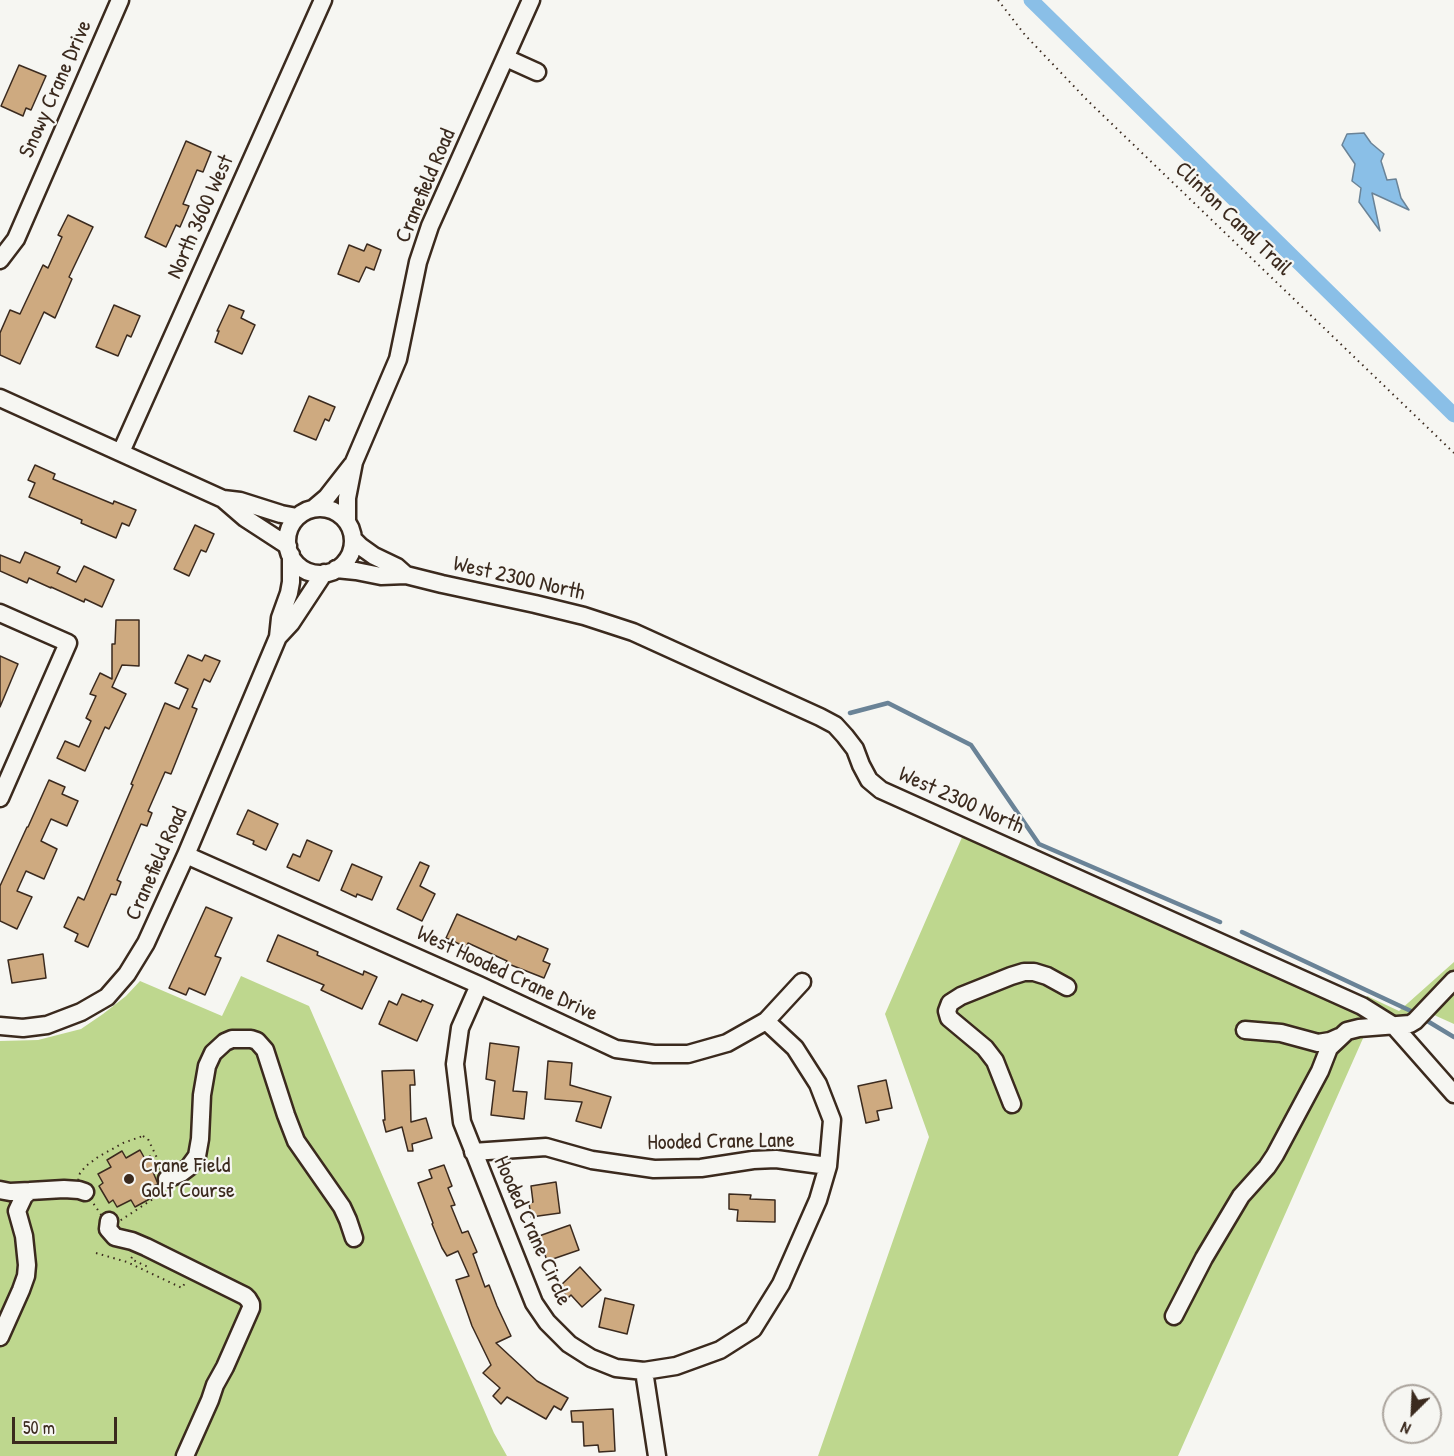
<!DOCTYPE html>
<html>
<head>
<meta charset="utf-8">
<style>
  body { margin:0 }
  #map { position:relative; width:1454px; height:1456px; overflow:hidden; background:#f6f6f2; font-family:"Patrick Hand",sans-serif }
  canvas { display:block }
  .north { position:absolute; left:1382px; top:1384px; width:60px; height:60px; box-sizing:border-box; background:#f6f6f2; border:2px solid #aba49d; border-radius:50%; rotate:204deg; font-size:16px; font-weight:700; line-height:24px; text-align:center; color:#3b2a1e }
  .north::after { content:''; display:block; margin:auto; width:21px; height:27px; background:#3b2a1e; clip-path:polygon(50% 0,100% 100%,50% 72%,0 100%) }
  .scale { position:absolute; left:12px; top:1417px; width:105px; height:27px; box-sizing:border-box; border:3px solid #3b2a1e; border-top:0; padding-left:8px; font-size:18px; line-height:21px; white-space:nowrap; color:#3b2a1e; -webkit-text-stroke:4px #f6f6f2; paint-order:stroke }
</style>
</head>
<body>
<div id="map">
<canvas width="1454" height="1456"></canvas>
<div class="north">N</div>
<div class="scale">50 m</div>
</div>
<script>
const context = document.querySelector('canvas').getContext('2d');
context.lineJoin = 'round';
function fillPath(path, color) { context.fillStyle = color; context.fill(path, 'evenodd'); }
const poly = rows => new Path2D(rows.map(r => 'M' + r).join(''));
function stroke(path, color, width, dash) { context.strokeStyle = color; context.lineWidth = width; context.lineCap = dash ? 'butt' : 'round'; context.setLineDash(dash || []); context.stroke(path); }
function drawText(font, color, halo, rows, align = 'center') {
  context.font = font + ' "Patrick Hand",sans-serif'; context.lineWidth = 4.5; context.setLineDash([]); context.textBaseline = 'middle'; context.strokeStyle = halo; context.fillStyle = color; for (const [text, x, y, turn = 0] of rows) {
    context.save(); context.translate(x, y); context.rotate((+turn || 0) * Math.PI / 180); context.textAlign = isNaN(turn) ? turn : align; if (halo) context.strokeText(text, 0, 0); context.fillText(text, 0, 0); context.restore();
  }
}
fillPath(poly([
  [963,835,1359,1013,1367,996,1399,1011,1454,962,1454,1024,1434,1015,1402,1041,1372,1018,1178,1456,818,1456,929,1137,885,1014],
  [241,976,309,1006,494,1433,507,1456,0,1456,0,1041,38,1040,81,1029,103,1014,126,996,140,981,222,1016]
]), '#bed78e');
const water = poly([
  [1364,133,1371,143,1384,154,1381,161,1387,180,1396,179,1401,198,1409,210,1372,193,1380,231,1359,202,1361,188,1352,181,1355,164,1342,145,1347,134,1364,133]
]);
fillPath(water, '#8abfe7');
stroke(water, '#6a8397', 1.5);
stroke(poly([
  [850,713,888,703,971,745,1039,844,1220,922],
  [1242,932,1413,1012],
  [1424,1019,1454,1037]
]), '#6a8397', 4.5);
stroke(poly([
  [1031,0,1454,415]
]), '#8abfe7', 15);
const building = poly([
  [19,65,46,76,31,110,26,108,23,116,1,106,19,65],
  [186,141,211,152,203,172,197,170,183,204,189,206,180,227,176,225,166,247,145,237,186,141],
  [68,215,93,227,69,277,72,279,55,318,44,312,20,364,0,355,0,333,10,310,20,314,43,265,48,268,62,237,58,235,68,215],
  [367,244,381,250,374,270,366,267,359,282,338,274,349,245,364,251,367,244],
  [114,305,140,316,131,337,127,335,118,356,96,347,114,305],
  [229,305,244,311,241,318,255,325,242,354,215,342,219,331,217,331,229,305],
  [309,396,335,407,329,421,325,419,316,440,294,431,309,396],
  [35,465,55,474,53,479,113,504,114,501,136,510,129,526,122,523,116,538,81,523,82,520,29,497,35,483,28,480,35,465],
  [195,525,214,534,206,552,201,550,189,576,174,569,195,525],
  [25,552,60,567,57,573,76,582,84,566,114,580,102,607,85,599,84,602,51,587,51,588,29,578,27,583,0,571,0,555,20,563,25,552],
  [116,620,139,620,139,666,122,665,112,687,126,694,109,729,105,727,85,771,57,758,65,741,79,747,91,721,86,718,96,696,90,694,100,673,112,679,112,644,115,644,116,620],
  [188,655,202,661,205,655,220,661,210,682,204,679,192,707,197,709,171,774,165,772,148,811,152,813,147,826,141,824,117,880,121,882,116,895,111,894,88,947,75,941,78,934,64,927,78,897,84,900,133,785,131,784,165,703,179,709,188,689,175,683,188,655],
  [0,656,18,664,0,707,0,656],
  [49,780,65,787,62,794,78,801,67,826,51,819,41,841,57,849,44,879,26,871,17,891,32,897,17,929,0,921,0,886,27,827,28,827,49,780],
  [248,810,278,824,266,850,253,844,254,841,237,834,248,810],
  [307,840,332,851,319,881,287,867,293,854,300,857,307,840],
  [420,862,429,866,420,886,435,894,422,921,397,909,420,862],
  [352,864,382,877,372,900,357,894,356,897,341,890,352,864],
  [206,907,232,918,215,956,221,958,205,995,189,988,186,995,169,988,206,907],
  [457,914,516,940,518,936,548,949,543,961,550,964,544,978,506,963,507,961,468,943,466,947,446,938,457,914],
  [278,935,318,952,317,955,363,975,364,971,377,977,362,1009,321,990,324,985,267,961,278,935],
  [43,954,46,978,12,983,8,960,43,954],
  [402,994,421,1002,422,1000,433,1005,417,1041,379,1024,389,1001,397,1005,402,994],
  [490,1043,519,1047,513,1091,527,1092,524,1119,491,1115,495,1081,486,1079,490,1043],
  [548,1061,572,1063,570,1085,611,1097,601,1128,576,1121,582,1102,545,1099,548,1061],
  [414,1070,415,1085,410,1085,411,1122,426,1118,432,1138,412,1144,413,1151,408,1151,402,1127,386,1132,383,1120,385,1120,382,1071,414,1070],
  [886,1080,892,1108,877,1111,879,1120,866,1123,858,1086,886,1080],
  [140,1150,145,1159,150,1156,159,1169,153,1172,158,1184,150,1188,155,1196,135,1207,131,1200,117,1207,113,1200,109,1203,99,1186,103,1183,98,1174,111,1167,107,1160,122,1151,126,1158,140,1150],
  [444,1165,452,1186,448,1188,455,1205,451,1206,462,1233,468,1231,477,1252,473,1254,485,1287,489,1285,497,1306,511,1336,496,1343,537,1381,568,1398,561,1410,554,1406,546,1419,507,1397,501,1404,493,1396,500,1388,483,1373,491,1365,472,1326,456,1280,469,1276,458,1251,447,1256,442,1248,432,1224,433,1223,418,1183,432,1178,429,1170,444,1165],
  [556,1182,560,1213,531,1217,529,1203,533,1202,531,1186,556,1182],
  [729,1194,751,1195,750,1199,775,1200,775,1222,737,1221,738,1210,729,1209,729,1194],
  [570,1225,579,1250,547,1261,539,1236,570,1225],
  [580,1267,601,1290,582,1307,571,1295,568,1298,559,1287,580,1267],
  [605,1298,634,1305,627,1334,599,1327,605,1298],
  [613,1409,615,1451,599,1452,598,1445,584,1446,583,1422,572,1422,571,1411,613,1409]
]);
fillPath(building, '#ceaa80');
stroke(building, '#3b2a1e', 1.5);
const minor = poly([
  [506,58,537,72],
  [0,260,16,239,120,0],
  [0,398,223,499,245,518,288,546],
  [121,452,323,0],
  [223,499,240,501,281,514,297,517],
  [314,508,327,497,352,465],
  '287 541a33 33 0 1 1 66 0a33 33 0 1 1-66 0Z',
  [347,521,347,498,354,462,398,359,418,262,430,226,531,0],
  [353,539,360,546,374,556,397,567,406,575],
  [336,569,356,571,381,576,406,575,442,584,535,604,584,616,633,632,820,717,835,725,845,736,855,749,861,765,869,780,881,790,1362,1006,1394,1026,1454,1094],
  [0,613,68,643,0,798],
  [278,637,280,618,289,593,291,582,291,555],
  [186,855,479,985,616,1049,654,1054,688,1054,727,1043,766,1021,802,982],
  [479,985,460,1028,455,1064,462,1122,534,1303,547,1322,569,1344,591,1358,616,1368,644,1371,676,1366,720,1350,753,1329,781,1284,818,1200,828,1166,832,1120,818,1084,795,1048,766,1021],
  [0,1026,23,1028,47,1025,81,1012,107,997,127,974,146,943,186,855,278,637,291,623,324,573],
  [1245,1030,1281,1033,1318,1043,1330,1041,1339,1037],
  [1012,1104,995,1061,985,1048,949,1018,947,1011,950,1003,961,996,1011,976,1024,972,1034,972,1047,976,1067,987],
  [473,1152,546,1147,592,1160,654,1169,701,1168,753,1160,776,1159,828,1166],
  [167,1179,181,1173,189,1167,197,1156,200,1139,202,1095,207,1066,213,1053,225,1042,232,1039,251,1039,257,1041,265,1050,286,1115,296,1141,342,1207,348,1220,354,1238],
  [0,1190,10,1192,30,1191],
  [109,1221,108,1229,115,1237,132,1241,146,1247,245,1296,248,1299,251,1304,251,1308,225,1367,215,1385,210,1400,185,1456],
  [1174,1316,1204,1258,1241,1196,1267,1167,1275,1155,1320,1071,1329,1048,1347,1031,1359,1028,1410,1024,1415,1021,1454,980],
  [0,1337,21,1290,26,1276,27,1265,24,1236,17,1211,24,1196,30,1191,64,1189,79,1190,85,1192],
  [644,1371,657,1456]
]);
stroke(minor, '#3b2a1e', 21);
stroke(poly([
  [998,0,1025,35,1087,100,1454,453],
  [143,1136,148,1139,167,1179,168,1184,162,1193,118,1222,109,1221,104,1219,78,1181,80,1173,86,1166,98,1157,123,1143,143,1136],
  [96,1253,127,1262,182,1288,185,1283,183,1283],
  [132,1257,131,1259,148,1267]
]), '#3b2a1e', 2, [1.5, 4.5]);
stroke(minor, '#f6f6f2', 16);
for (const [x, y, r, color] of [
  [129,1179,6,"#3b2a1e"]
]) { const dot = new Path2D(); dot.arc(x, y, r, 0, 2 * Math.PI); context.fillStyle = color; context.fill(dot); stroke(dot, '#f6f6f2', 2); }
drawText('22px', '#3b2a1e', '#f6f6f2', [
  ["Snowy Crane Drive",56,89,-66],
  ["Cranefield Road",426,186,-67],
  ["North 3600 West",201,217,-66],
  ["Clinton Canal Trail",1233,219,44],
  ["West 2300 North",519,579,13],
  ["West 2300 North",961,801,24],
  ["Cranefield Road",157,864,-66],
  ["West Hooded Crane Drive",507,974,25],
  ["Hooded Crane Lane",721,1142,-1],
  ["Hooded Crane Circle",532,1231,66]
]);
drawText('22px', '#3b2a1e', '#f6f6f2', [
  ["Crane Field",141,1166],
  ["Golf Course",141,1191]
], 'left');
</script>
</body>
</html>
